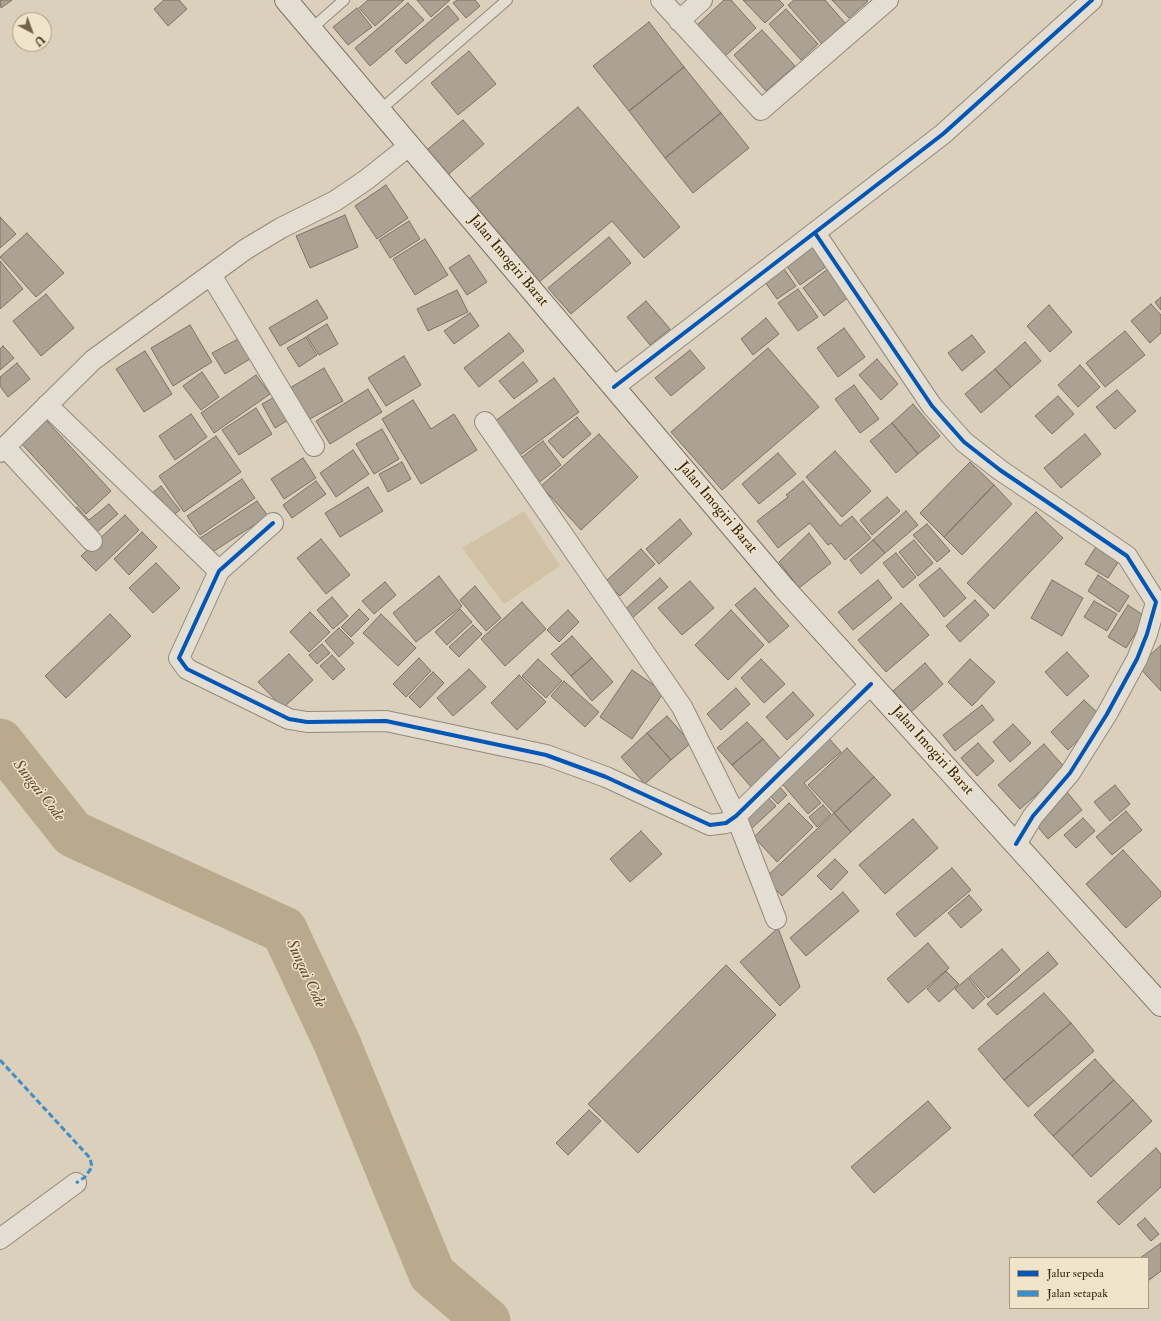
<!DOCTYPE html>
<html>
<head>
<meta charset="utf-8">
<style>
  body { margin:0 }
  #map { position:relative; width:1161px; height:1321px; overflow:hidden; background:#dbd0bb; font-family:"IM FELL Double Pica",serif }
  canvas { display:block }
  .legend { position:absolute; left:1009px; top:1257px; width:140px; height:52px; box-sizing:border-box; background:#f0e4ca; border:1px solid #a79880; margin:0; padding:5px 7px; list-style:none; font-size:12px; color:#392612 }
  .legend li { display:flex; align-items:center; gap:8px; height:20px }
  .legend b { width:20px; border:1px solid #a79880 }
  .north { position:absolute; left:12px; top:12px; width:40px; height:40px; box-sizing:border-box; background:#f0e4ca; border:1px solid #a79880; border-radius:50%; rotate:139deg; font-size:11px; font-weight:700; line-height:16px; text-align:center; color:#392612 }
  .north::after { content:''; display:block; margin:auto; width:14px; height:18px; background:#72624d; clip-path:polygon(50% 0,100% 100%,50% 72%,0 100%) }
</style>
</head>
<body>
<div id="map">
<canvas width="1161" height="1321"></canvas>
<ul class="legend">
<li><b style="height:5px;background:#0057b8"></b>Jalur sepeda</li>
<li><b style="height:5px;background:#3e8fc8"></b>Jalan setapak</li>
</ul>
<div class="north">U</div>
</div>
<script>
const context = document.querySelector('canvas').getContext('2d');
context.lineJoin = 'round';
function fillPath(path, color) { context.fillStyle = color; context.fill(path, 'evenodd'); }
const poly = rows => new Path2D(rows.map(r => 'M' + r).join(''));
function stroke(path, color, width, dash) { context.strokeStyle = color; context.lineWidth = width; context.lineCap = dash ? 'butt' : 'round'; context.setLineDash(dash || []); context.stroke(path); }
function drawText(font, color, halo, rows, align = 'center') {
  context.font = font + ' "IM FELL Double Pica",serif'; context.lineWidth = 3; context.setLineDash([]); context.textBaseline = 'middle'; context.strokeStyle = halo; context.fillStyle = color; for (const [text, x, y, turn = 0] of rows) {
    context.save(); context.translate(x, y); context.rotate((+turn || 0) * Math.PI / 180); context.textAlign = isNaN(turn) ? turn : align; if (halo) context.strokeText(text, 0, 0); context.fillText(text, 0, 0); context.restore();
  }
}
fillPath(poly([
  [524,511,560,566,504,604,462,548]
]), '#d2c2a5');
stroke(poly([
  [0,742,73,834,284,930,337,1043,432,1274,487,1321]
]), '#baaa8d', 47);
const building = poly([
  [0,0,12,0,1,8,0,0],
  [164,0,179,0,187,9,168,26,154,9,164,0],
  [368,0,404,0,375,26,359,8,368,0],
  [417,0,450,0,431,17,417,0],
  [457,0,475,0,480,6,466,18,453,3,457,0],
  [724,0,731,0,756,28,724,57,696,26,724,0],
  [743,0,779,0,784,5,765,23,743,0],
  [794,0,825,0,845,23,822,44,788,5,794,0],
  [832,0,866,0,868,1,849,18,832,0],
  [408,3,424,20,370,66,355,48,408,3],
  [448,6,459,19,406,64,395,51,448,6],
  [357,8,372,27,348,45,333,27,357,8],
  [786,9,818,44,801,60,769,24,786,9],
  [649,22,684,67,629,111,593,66,649,22],
  [762,30,795,66,766,91,734,55,762,30],
  [469,51,496,84,458,115,431,83,469,51],
  [684,67,721,113,665,158,629,111,684,67],
  [578,107,680,227,644,258,612,221,538,283,468,200,578,107],
  [721,113,749,148,693,193,665,158,721,113],
  [463,120,484,144,444,178,423,153,463,120],
  [386,185,408,218,377,239,355,206,386,185],
  [345,215,358,247,310,268,296,236,345,215],
  [0,217,16,234,0,248,0,217],
  [409,221,420,239,390,258,379,240,409,221],
  [27,233,64,273,36,297,0,257,27,233],
  [609,237,631,263,571,314,548,288,609,237],
  [425,239,448,275,415,295,393,259,425,239],
  [810,243,827,266,800,285,784,262,810,243],
  [469,255,487,282,467,295,449,268,469,255],
  [0,261,23,289,0,309,0,261],
  [782,266,796,286,777,299,763,279,782,266],
  [829,268,850,296,824,316,803,288,829,268],
  [798,289,818,317,798,331,778,303,798,289],
  [457,290,468,312,428,331,417,309,457,290],
  [46,294,74,328,41,356,13,321,46,294],
  [1161,297,1161,310,1155,302,1161,297],
  [317,300,328,318,280,346,269,328,317,300],
  [646,301,670,329,650,345,627,317,646,301],
  [1151,304,1161,315,1161,333,1150,343,1131,321,1151,304],
  [1049,305,1072,332,1050,352,1027,326,1049,305],
  [470,313,479,326,454,344,444,331,470,313],
  [766,318,779,334,753,355,741,339,766,318],
  [327,324,338,344,319,355,307,336,327,324],
  [190,325,212,362,173,386,151,348,190,325],
  [844,328,865,357,838,377,817,348,844,328],
  [1125,331,1145,355,1105,387,1086,363,1125,331],
  [509,333,524,351,479,387,464,368,509,333],
  [972,335,985,352,962,371,948,353,972,335],
  [306,337,317,355,299,367,287,348,306,337],
  [238,339,250,359,225,374,212,353,238,339],
  [1025,342,1041,361,1011,387,995,369,1025,342],
  [3,346,14,358,0,370,0,349,3,346],
  [768,348,819,407,722,490,671,432,768,348],
  [690,350,705,368,671,396,655,378,690,350],
  [145,351,172,394,144,412,116,369,145,351],
  [404,356,421,385,386,406,368,378,404,356],
  [877,359,898,384,881,400,859,375,877,359],
  [523,362,538,381,514,399,499,381,523,362],
  [17,363,30,379,8,397,0,386,0,377,17,363],
  [1080,365,1100,387,1078,407,1058,385,1080,365],
  [324,368,343,401,306,421,288,389,324,368],
  [995,369,1011,387,981,413,965,394,995,369],
  [202,372,219,397,201,410,183,386,202,372],
  [256,375,270,394,214,433,201,413,256,375],
  [554,378,579,412,516,458,491,424,554,378],
  [854,385,879,419,860,433,835,399,854,385],
  [368,389,382,412,330,444,316,421,368,389],
  [1117,390,1136,411,1115,429,1096,407,1117,390],
  [280,394,293,417,275,428,262,404,280,394],
  [1058,396,1074,414,1052,434,1035,416,1058,396],
  [413,400,431,429,454,414,477,450,421,484,382,419,413,400],
  [913,404,940,436,918,454,892,423,913,404],
  [256,408,272,434,239,455,222,430,256,408],
  [191,414,207,437,175,460,159,436,191,414],
  [577,417,591,434,563,458,548,441,577,417],
  [46,420,111,491,86,514,21,443,46,420],
  [892,423,918,454,896,473,870,441,892,423],
  [382,429,399,459,374,474,356,444,382,429],
  [599,434,638,477,581,530,541,486,599,434],
  [1085,434,1101,454,1061,488,1044,468,1085,434],
  [216,436,241,472,184,512,159,476,216,436],
  [543,441,561,465,537,484,518,460,543,441],
  [353,450,369,474,336,497,320,473,353,450],
  [835,451,871,491,842,517,806,477,835,451],
  [778,453,796,474,759,504,742,484,778,453],
  [303,458,316,478,284,499,271,479,303,458],
  [402,462,411,479,388,492,379,474,402,462],
  [970,462,994,485,944,537,920,513,970,462],
  [242,479,255,498,200,535,187,516,242,479],
  [316,481,326,494,292,518,283,505,316,481],
  [803,481,840,526,852,516,871,538,845,560,831,543,828,545,810,523,778,548,757,521,788,497,786,495,803,481],
  [994,485,1012,504,962,555,944,537,994,485],
  [161,486,180,510,167,520,147,497,161,486],
  [368,487,383,511,340,537,325,513,368,487],
  [887,497,900,511,872,535,860,520,887,497],
  [257,501,268,516,208,555,197,540,257,501],
  [109,504,118,514,91,537,70,513,77,507,89,520,109,504],
  [906,511,918,525,885,553,873,540,906,511],
  [1036,512,1063,538,994,609,967,583,1036,512],
  [125,515,139,530,96,571,81,556,125,515],
  [680,519,692,534,659,564,646,549,680,519],
  [927,524,950,551,937,562,913,535,927,524],
  [142,532,157,547,129,575,114,559,142,532],
  [809,533,831,563,799,588,779,562,809,533],
  [321,539,350,575,326,594,297,558,321,539],
  [873,540,885,553,861,574,850,560,873,540],
  [914,540,933,563,918,576,899,552,914,540],
  [1099,542,1122,556,1108,578,1085,564,1099,542],
  [641,549,655,564,620,596,606,581,641,549],
  [896,553,916,577,903,588,883,563,896,553],
  [156,563,180,588,153,613,129,588,156,563],
  [940,568,966,598,944,617,919,585,940,568],
  [1098,575,1129,596,1119,612,1088,591,1098,575],
  [439,576,462,606,416,642,393,613,439,576],
  [660,578,668,587,631,619,623,611,660,578],
  [878,580,892,598,853,630,838,612,878,580],
  [1052,580,1083,598,1062,636,1031,618,1052,580],
  [690,581,714,608,682,635,658,608,690,581],
  [385,582,396,595,374,614,362,601,385,582],
  [475,586,501,618,486,631,460,600,475,586],
  [755,588,789,626,769,643,735,605,755,588],
  [332,597,348,616,333,629,317,610,332,597],
  [975,600,989,615,960,642,946,626,975,600],
  [1094,601,1117,614,1107,631,1084,617,1094,601],
  [522,602,546,629,505,666,481,639,522,602],
  [901,603,929,635,886,672,858,640,901,603],
  [1128,605,1146,617,1126,648,1108,637,1128,605],
  [359,609,369,619,351,637,341,627,359,609],
  [460,609,472,622,447,645,435,632,460,609],
  [568,610,579,622,559,642,547,630,568,610],
  [731,610,764,645,728,680,695,645,731,610],
  [310,612,330,632,309,652,290,632,310,612],
  [110,614,131,636,66,698,45,676,110,614],
  [381,614,416,648,398,666,363,633,381,614],
  [473,625,482,634,459,657,449,647,473,625],
  [339,628,354,643,339,657,325,641,339,628],
  [572,636,592,658,571,676,551,654,572,636],
  [322,644,330,653,317,664,309,655,322,644],
  [1161,645,1161,691,1138,666,1161,645],
  [1067,652,1089,676,1067,696,1045,672,1067,652],
  [289,654,313,680,283,708,258,682,289,654],
  [332,655,345,669,333,680,320,666,332,655],
  [419,658,431,671,406,697,393,684,419,658],
  [592,658,613,682,592,701,571,676,592,658],
  [538,659,562,681,546,698,522,676,538,659],
  [761,659,785,684,764,703,741,678,761,659],
  [970,659,995,682,972,706,948,682,970,659],
  [925,663,943,684,911,712,893,691,925,663],
  [469,669,486,687,453,716,437,698,469,669],
  [632,670,664,692,632,739,600,717,632,670],
  [433,672,444,683,420,708,409,697,433,672],
  [519,675,546,702,517,730,491,703,519,675],
  [564,681,599,712,585,727,551,696,564,681],
  [736,688,750,704,721,730,707,714,736,688],
  [793,692,814,715,787,740,766,717,793,692],
  [1084,700,1102,717,1068,750,1051,732,1084,700],
  [982,705,994,720,955,751,943,735,982,705],
  [667,716,691,743,671,760,647,733,667,716],
  [747,722,763,739,732,765,717,748,747,722],
  [1013,724,1031,743,1010,762,993,742,1013,724],
  [647,733,671,760,645,784,621,757,647,733],
  [827,736,841,752,804,783,821,803,808,814,778,779,827,736],
  [763,739,782,761,752,788,732,765,763,739],
  [978,743,994,761,977,776,961,758,978,743],
  [1044,744,1066,769,1020,809,998,785,1044,744],
  [847,748,874,777,834,813,808,785,847,748],
  [874,777,891,795,851,832,834,813,874,777],
  [776,783,787,795,778,804,766,792,776,783],
  [1115,785,1130,804,1110,821,1094,802,1115,785],
  [1067,792,1082,810,1048,839,1033,821,1067,792],
  [764,793,776,806,751,829,738,816,764,793],
  [789,803,813,827,777,862,754,837,789,803],
  [823,805,831,814,817,827,809,817,823,805],
  [1126,811,1142,830,1112,855,1096,837,1126,811],
  [834,813,851,832,782,896,765,878,834,813],
  [1083,818,1095,831,1076,848,1064,835,1083,818],
  [913,819,938,848,885,894,859,865,913,819],
  [641,831,662,854,630,882,610,859,641,831],
  [1123,850,1161,892,1161,896,1126,928,1086,884,1123,850],
  [835,859,848,872,831,890,817,876,835,859],
  [952,868,971,890,915,937,896,914,952,868],
  [843,892,859,911,806,956,790,938,843,892],
  [969,895,982,910,961,928,948,913,969,895],
  [778,928,800,987,780,1006,740,962,778,928],
  [928,943,949,968,908,1003,887,979,928,943],
  [1002,949,1020,970,988,998,969,977,1002,949],
  [1048,952,1058,964,997,1015,987,1004,1048,952],
  [726,965,776,1015,638,1153,588,1104,726,965],
  [946,971,959,984,939,1002,927,989,946,971],
  [968,978,985,998,973,1009,955,989,968,978],
  [1044,993,1071,1023,1004,1080,978,1049,1044,993],
  [1071,1023,1094,1051,1028,1107,1004,1080,1071,1023],
  [1095,1059,1114,1080,1053,1136,1034,1115,1095,1059],
  [1114,1080,1133,1100,1072,1156,1053,1136,1114,1080],
  [1133,1100,1152,1121,1091,1177,1072,1156,1133,1100],
  [928,1101,951,1128,874,1193,851,1167,928,1101],
  [589,1110,601,1121,568,1155,556,1143,589,1110],
  [1156,1148,1161,1154,1161,1187,1119,1225,1097,1202,1156,1148],
  [1145,1218,1159,1234,1151,1241,1137,1225,1145,1218],
  [1161,1243,1161,1271,1148,1281,1148,1258,1140,1258,1161,1243]
]);
fillPath(building, '#aba293');
stroke(building, '#7b7265', 1);
const service = poly([
  [311,29,344,0],
  [380,110,507,0]
]);
const minor = poly([
  [661,0,761,110,888,0],
  [679,21,702,0],
  [815,233,932,406,964,442,1000,470,1127,556,1156,602,1147,634,1137,659,1107,714,1070,773,1033,816,1016,844],
  [211,275,314,446],
  [614,387,943,134,1092,0],
  [47,405,219,571],
  [485,422,682,707,736,816,776,919],
  [5,447,92,541],
  [0,452,93,360,246,249,281,228,335,201,366,180,410,145],
  [273,523,219,571,179,658,187,669,289,719,307,722,386,721,546,755,606,777,710,825,726,823,736,816,871,684],
  [0,1239,76,1183]
]);
const secondary = poly([
  [286,0,784,588,1161,1005]
]);
stroke(service, '#928a7b', 12);
stroke(minor, '#928a7b', 22);
stroke(secondary, '#7b7265', 24);
stroke(service, '#e3ddd2', 10);
stroke(minor, '#e3ddd2', 20);
stroke(secondary, '#e3ddd2', 22);
stroke(poly([
  [0,1060,90,1158,92,1167,85,1177,76,1183]
]), '#3e8fc8', 3, [6, 3]);
stroke(poly([
  [815,233,932,406,964,442,1000,470,1127,556,1156,602,1147,634,1137,659,1107,714,1070,773,1033,816,1016,844],
  [614,387,943,134,1092,0],
  [273,523,219,571,179,658,187,669,289,719,307,722,386,721,546,755,606,777,710,825,726,823,736,816,871,684]
]), '#0057b8', 4);
drawText('15px', '#392612', '#f0e4ca', [
  ["Jalan Imogiri Barat",508,261,50],
  ["Jalan Imogiri Barat",717,508,50],
  ["Jalan Imogiri Barat",932,751,48]
]);
drawText('italic 16px', '#5c4931', '#f0e4ca', [
  ["Sungai Code",38,791,52],
  ["Sungai Code",305,974,65]
]);
</script>
</body>
</html>
